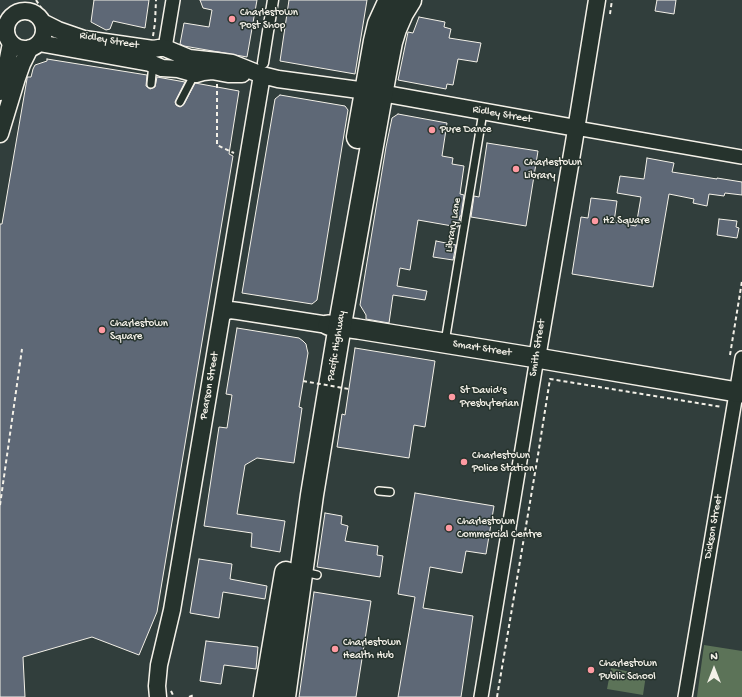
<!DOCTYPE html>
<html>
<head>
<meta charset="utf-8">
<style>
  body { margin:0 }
  #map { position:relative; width:742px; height:697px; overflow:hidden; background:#313e3c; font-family:"Gochi Hand",sans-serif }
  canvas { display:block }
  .north { position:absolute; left:694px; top:649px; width:40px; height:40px; -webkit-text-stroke:3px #26332d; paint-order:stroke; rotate:0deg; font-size:11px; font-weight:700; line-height:16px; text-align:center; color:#f4f1e8 }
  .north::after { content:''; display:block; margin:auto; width:14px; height:18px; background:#f4f1e8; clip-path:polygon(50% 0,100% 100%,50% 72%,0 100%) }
</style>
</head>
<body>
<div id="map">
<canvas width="742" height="697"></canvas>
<div class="north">N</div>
</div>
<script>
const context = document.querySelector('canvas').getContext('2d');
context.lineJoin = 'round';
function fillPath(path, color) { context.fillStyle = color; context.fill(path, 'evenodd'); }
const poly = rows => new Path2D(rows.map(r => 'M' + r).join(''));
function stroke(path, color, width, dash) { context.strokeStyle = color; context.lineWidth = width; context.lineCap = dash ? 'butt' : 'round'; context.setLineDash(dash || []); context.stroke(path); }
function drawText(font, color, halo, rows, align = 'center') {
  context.font = font + ' "Gochi Hand",sans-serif'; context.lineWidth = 3; context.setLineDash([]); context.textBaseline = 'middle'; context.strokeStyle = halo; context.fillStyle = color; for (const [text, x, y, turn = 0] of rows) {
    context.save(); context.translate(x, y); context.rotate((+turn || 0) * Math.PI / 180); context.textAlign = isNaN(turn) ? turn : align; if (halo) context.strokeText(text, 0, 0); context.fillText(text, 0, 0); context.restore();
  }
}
fillPath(poly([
  [704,645,742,651,742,697,697,697],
  [611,668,646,675,643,695,607,689]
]), '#5c7358');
const building = poly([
  [94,0,149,0,145,28,113,21,110,29,106,30,91,22,94,0],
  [200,0,257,0,247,57,184,46,180,44,184,23,209,27,212,10,203,8,200,0],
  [289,0,367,0,355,74,280,61,289,0],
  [657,0,676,0,674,14,655,11,657,0],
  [419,17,445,22,444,27,451,29,449,38,481,43,477,62,458,59,453,85,447,84,446,89,398,80,408,32,413,33,419,17],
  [47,59,147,75,146,86,150,89,153,88,155,87,157,77,185,82,175,102,176,105,180,107,182,106,184,104,195,83,239,91,229,154,233,156,157,612,139,655,92,637,23,657,25,697,0,697,0,224,2,224,27,79,27,77,31,77,33,69,35,65,47,61,47,59],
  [280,95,345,106,348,110,317,300,312,304,242,293,275,99,280,95],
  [398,114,447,123,442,156,453,158,452,164,464,166,460,194,464,195,461,216,460,216,458,227,418,220,410,270,400,268,397,286,427,291,425,300,393,295,389,323,366,319,366,315,360,305,386,147,392,118,398,114],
  [487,143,538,151,526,226,471,217,474,196,479,197,487,143],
  [647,158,674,163,672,172,717,179,717,178,742,182,742,195,725,193,724,196,709,194,707,206,693,203,694,199,669,194,653,287,572,274,581,217,588,218,591,198,617,201,614,222,636,226,641,197,617,193,620,176,644,179,647,158],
  [719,219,737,221,736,227,739,228,737,238,717,235,719,219],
  [436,241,456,245,453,260,433,257,436,241],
  [237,328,299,338,303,341,306,344,307,349,308,353,299,407,302,408,294,463,257,458,245,465,237,514,285,521,280,552,251,547,252,533,204,526,219,427,227,428,232,395,226,394,237,328],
  [355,348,435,361,425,427,414,425,409,458,337,447,342,414,345,415,355,348],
  [415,493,494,506,486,554,466,551,462,573,430,567,423,608,473,616,461,697,398,697,415,597,398,594,415,493],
  [325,513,342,516,341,524,348,526,345,541,378,546,377,555,383,556,380,577,317,567,325,513],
  [199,559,232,564,230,579,267,586,265,599,223,592,219,618,190,613,199,559],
  [314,592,371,601,356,697,299,697,314,592],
  [206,641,258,647,256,669,224,665,221,684,200,681,206,641]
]);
fillPath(building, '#5e6876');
stroke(building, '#f4f1e8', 1);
const service = poly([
  [151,84,153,64],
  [180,102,192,79,193,73],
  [445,342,483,112],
  [379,491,390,492],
  [304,572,317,575]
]);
const pedestrian = poly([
  [263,63,273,0]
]);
const minor = poly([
  [165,48,173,0],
  [576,128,742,157],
  [481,697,537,358],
  [685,697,742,358]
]);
const tertiary = poly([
  '6 30a19 19 0 1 1 38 0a19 19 0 1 1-38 0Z',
  [42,22,58,30,84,39,153,49,159,48,165,48,189,58,217,61,232,63,262,75,278,79,381,93,576,128],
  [39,43,150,63,162,68,178,69,196,74,203,72,212,71,228,74,242,74],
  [0,92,5,74,11,43],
  [0,134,17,78,22,64,30,48],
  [222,313,230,310,238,311,328,325],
  [537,358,574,142,597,0],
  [158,697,157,686,159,665,172,610,262,75]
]);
const secondary = poly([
  [328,325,358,329,537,358,742,393]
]);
const trunk = poly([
  [358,137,375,41,379,24,390,0],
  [265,697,286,573],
  [284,697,312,495,342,313,385,73,391,42,395,29,402,13,410,0]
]);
stroke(service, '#f4f1e8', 10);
stroke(pedestrian, '#f4f1e8', 13);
stroke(minor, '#f4f1e8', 16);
stroke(tertiary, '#f4f1e8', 19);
stroke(secondary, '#f4f1e8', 22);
stroke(trunk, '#f4f1e8', 25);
stroke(poly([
  [36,0,42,9],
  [610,14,612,0],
  [153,36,155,23,156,0],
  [217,84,217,145,234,153],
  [730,355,742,281],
  [0,505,22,349],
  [171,691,174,697],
  [189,697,194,695],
  [497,697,538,455,550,379,722,407]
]), '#f4f1e8', 2, [4, 3]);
stroke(service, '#26332d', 7);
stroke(pedestrian, '#26332d', 10);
stroke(minor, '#26332d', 13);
stroke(tertiary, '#26332d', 16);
stroke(secondary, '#26332d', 19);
stroke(trunk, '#26332d', 22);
stroke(poly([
  [303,381,349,389]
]), '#f4f1e8', 2, [4, 3]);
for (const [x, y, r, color] of [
  [232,19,4,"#ff9aa2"],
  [432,130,4,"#ff9aa2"],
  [516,169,4,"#ff9aa2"],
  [595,221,4,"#ff9aa2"],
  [102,330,4,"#ff9aa2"],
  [452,397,4,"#ff9aa2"],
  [464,462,4,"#ff9aa2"],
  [449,528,4,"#ff9aa2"],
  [335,649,4,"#ff9aa2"],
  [591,670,4,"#ff9aa2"]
]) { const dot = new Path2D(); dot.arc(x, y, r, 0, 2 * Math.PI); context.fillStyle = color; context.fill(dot); stroke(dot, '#26332d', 1.5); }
drawText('11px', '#f4f1e8', '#26332d', [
  ["Charlestown",240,13],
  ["Post Shop",240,26],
  ["Pure Dance",440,130],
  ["Charlestown",524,163],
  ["Library",524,176],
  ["H2 Square",603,221],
  ["Charlestown",110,324],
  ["Square",110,337],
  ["St David’s",460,391],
  ["Presbyterian",460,404],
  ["Charlestown",472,456],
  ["Police Station",472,469],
  ["Charlestown",457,522],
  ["Commercial Centre",457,535],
  ["Charlestown",343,643],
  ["Health Hub",343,656],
  ["Charlestown",599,664],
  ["Public School",599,677]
], 'left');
drawText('11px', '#f4f1e8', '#26332d', [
  ["Ridley Street",109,41,10],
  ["Ridley Street",502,115,10],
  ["Library Lane",454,225,-81],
  ["Pacific Highway",337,346,-81],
  ["Smith Street",538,348,-81],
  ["Smart Street",482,349,9],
  ["Pearson Street",210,386,-80],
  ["Dickson Street",714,527,-80]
]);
</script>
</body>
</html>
